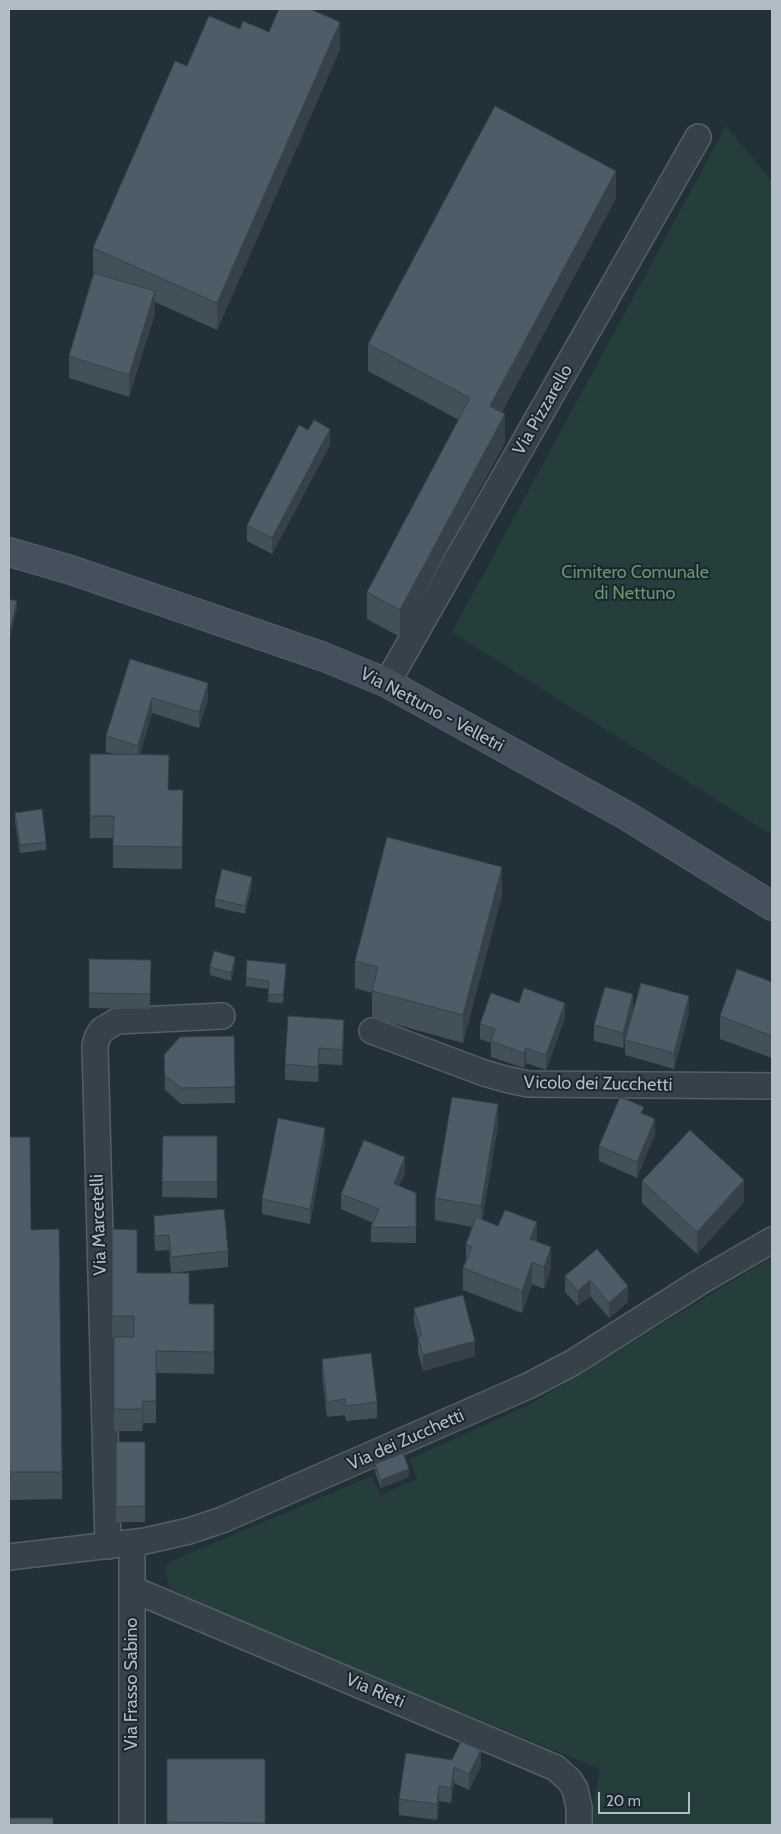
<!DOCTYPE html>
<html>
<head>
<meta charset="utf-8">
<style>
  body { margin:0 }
  #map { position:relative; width:781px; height:1834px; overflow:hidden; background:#22303a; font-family:Cabin,sans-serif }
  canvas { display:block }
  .frame { position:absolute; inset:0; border:10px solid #b1bcc6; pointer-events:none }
  .scale { position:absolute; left:598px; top:1792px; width:92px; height:22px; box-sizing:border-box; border:2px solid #b1bcc6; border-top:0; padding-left:6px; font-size:15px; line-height:18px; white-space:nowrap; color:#b1bcc6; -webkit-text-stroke:4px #1b262f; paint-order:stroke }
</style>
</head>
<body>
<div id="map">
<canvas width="781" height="1834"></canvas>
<div class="frame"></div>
<div class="scale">20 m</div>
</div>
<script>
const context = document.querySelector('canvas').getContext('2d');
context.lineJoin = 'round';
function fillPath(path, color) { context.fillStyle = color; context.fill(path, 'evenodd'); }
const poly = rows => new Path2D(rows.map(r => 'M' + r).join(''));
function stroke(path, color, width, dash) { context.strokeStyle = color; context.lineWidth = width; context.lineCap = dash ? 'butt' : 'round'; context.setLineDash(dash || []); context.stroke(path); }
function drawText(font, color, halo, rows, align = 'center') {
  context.font = font + ' Cabin,sans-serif'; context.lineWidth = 4; context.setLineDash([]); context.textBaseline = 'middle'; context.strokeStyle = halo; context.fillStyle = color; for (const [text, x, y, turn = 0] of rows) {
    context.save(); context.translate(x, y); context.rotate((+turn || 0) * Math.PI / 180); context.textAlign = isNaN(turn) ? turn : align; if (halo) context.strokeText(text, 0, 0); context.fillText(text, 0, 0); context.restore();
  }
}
fillPath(poly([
  [726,126,772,181,772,835,452,632],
  [772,1257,772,1825,589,1825,600,1769,174,1595,170,1591,166,1574,166,1568,171,1561,372,1476,380,1495,417,1479,409,1459,529,1405]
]), '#253d3b');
const street = poly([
  [387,683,698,137],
  [372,1031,484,1073,505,1079,528,1084,772,1086],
  [132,1543,132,1825],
  [108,1546,95,1045,98,1036,102,1030,117,1021,222,1016],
  [9,1557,145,1541,189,1531,222,1520,528,1386,572,1363,703,1280,772,1240],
  [132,1589,556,1768,570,1781,575,1789,579,1807,579,1825]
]);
const secondary = poly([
  [9,552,71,570,324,657,387,683,627,816,772,906]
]);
stroke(street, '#545f68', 28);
stroke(secondary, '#545f68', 30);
stroke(street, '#36414a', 25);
stroke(secondary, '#44515d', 28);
fillPath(poly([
  [240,29,269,32,340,49,217,330,155,302,155,313,129,397,69,378,69,356,93,274,93,248,187,66],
  [616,198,502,412,505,442,400,637,367,619,367,592,459,420,368,371,368,344],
  [330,445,272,554,247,541,247,525],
  [130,659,208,699,199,728,152,713,140,754,169,790,183,790,182,869,113,868,113,838,90,838,90,754,114,754,106,752,106,736],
  [15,813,46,842,46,850,20,853,15,821],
  [252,885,245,914,215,907,215,899],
  [502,895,463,1043,372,1018,372,993,355,988,355,961],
  [89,959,151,960,150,1009,89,1008],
  [235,965,231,981,210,975,210,967],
  [286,972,283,1003,268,1002,269,989,246,986,246,978],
  [772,982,772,1058,720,1039,720,1016],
  [633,1010,689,1012,674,1069,625,1055,625,1041,623,1048,594,1041,594,1025],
  [565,1018,546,1070,526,1063,524,1068,491,1057,491,1043,480,1039,480,1024],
  [344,1035,342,1065,319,1064,318,1082,285,1080,285,1064],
  [234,1036,235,1103,181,1104,165,1090,164,1055],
  [644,1114,655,1134,637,1178,599,1161,599,1146],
  [498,1126,482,1220,537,1242,551,1269,544,1289,532,1284,522,1313,463,1290,463,1268,466,1262,466,1244,473,1227,435,1220,435,1198],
  [163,1136,217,1136,217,1198,162,1197],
  [9,1137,31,1230,62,1472,62,1499,9,1500],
  [325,1143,310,1224,262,1214,262,1199],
  [405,1172,399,1186,416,1193,416,1243,371,1242,371,1227,373,1223,341,1209,341,1194],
  [642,1181,744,1202,697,1254,642,1203],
  [154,1216,228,1251,228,1267,171,1273,169,1250,155,1251,154,1232],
  [112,1229,137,1273,189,1304,214,1304,214,1374,156,1373,156,1423,143,1423,142,1431,114,1431,114,1338,112,1338],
  [597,1249,628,1302,609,1318,590,1296,578,1306,565,1292,565,1276],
  [414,1308,475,1356,423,1371,418,1352,418,1338,414,1324],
  [322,1359,377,1402,377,1418,346,1421,345,1415,327,1417,322,1374],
  [116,1442,145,1442,145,1522,116,1522],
  [375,1464,409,1477,381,1488,375,1472],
  [406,1753,481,1766,469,1790,454,1783,451,1803,439,1801,437,1820,399,1815,399,1799],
  [167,1759,265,1759,265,1825,167,1825]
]), '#425059');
fillPath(poly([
  [340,22,340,49,217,330,217,303],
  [616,171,616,198,490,434,490,406],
  [155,291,155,313,129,397,129,375],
  [505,414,505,442,400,637,400,610],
  [330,429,330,445,272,554,272,538],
  [17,601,17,609,9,642,9,634],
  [208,683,208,699,199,728,199,712],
  [152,698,152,713,138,761,138,746],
  [502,867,502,895,463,1043,463,1015],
  [252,877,252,885,245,914,245,906],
  [235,957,235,965,231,981,231,973],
  [286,964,286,972,283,1003,283,995],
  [633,994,633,1010,623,1048,623,1033],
  [689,996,689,1012,674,1069,674,1053],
  [565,1003,565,1018,546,1070,546,1055],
  [344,1020,344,1035,342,1065,342,1050],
  [319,1048,319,1064,318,1082,318,1067],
  [526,1048,526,1063,524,1068,524,1053],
  [498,1104,498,1126,481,1228,481,1206],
  [655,1119,655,1134,637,1178,637,1162],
  [325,1128,325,1143,310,1224,310,1209],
  [405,1157,405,1172,394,1199,394,1184],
  [744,1180,744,1202,697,1254,697,1232],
  [537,1222,537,1245,530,1239],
  [551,1247,551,1269,544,1289,544,1267],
  [532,1262,532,1284,522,1313,522,1291],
  [590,1280,590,1296,578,1306,578,1291],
  [628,1286,628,1302,609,1318,609,1303],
  [475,1341,475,1356,423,1371,423,1355],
  [143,1401,143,1423,142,1431,142,1409],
  [409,1469,409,1477,381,1488,381,1480],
  [481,1750,481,1766,469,1790,469,1774],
  [454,1767,454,1783,451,1803,451,1788],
  [439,1786,439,1801,437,1820,437,1804]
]), '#364149');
const building = poly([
  [279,9,310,9,340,22,217,303,93,248,175,61,187,66,209,16,240,29,243,21,269,32,279,9],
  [495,106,616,171,490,406,505,414,400,610,367,592,470,398,368,344,495,106],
  [94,273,155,291,129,375,69,356,94,273],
  [314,420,330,429,272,538,247,525,299,425,308,430,314,420],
  [9,599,17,601,9,634,9,599],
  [130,659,208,683,199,712,152,698,138,746,106,736,130,659],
  [90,754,169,755,168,790,183,790,182,847,113,846,114,816,90,816,90,754],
  [42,809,46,842,20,845,15,813,42,809],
  [387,837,502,867,463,1015,372,991,378,967,355,961,387,837],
  [222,869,252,877,245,906,215,899,222,869],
  [214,951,235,957,231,973,210,967,214,951],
  [89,959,151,960,150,994,89,993,89,959],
  [247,960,286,964,283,995,268,994,269,981,246,978,247,960],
  [737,969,772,982,772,1036,720,1016,737,969],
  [641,983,689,996,674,1053,625,1040,641,983],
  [605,987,633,994,623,1033,594,1025,605,987],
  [524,988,565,1003,546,1055,526,1048,524,1053,491,1041,495,1029,480,1024,491,993,519,1003,524,988],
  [288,1016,344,1020,342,1050,319,1048,318,1067,285,1064,288,1016],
  [234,1036,235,1087,181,1088,165,1075,164,1055,180,1037,234,1036],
  [452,1097,498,1104,481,1206,435,1198,452,1097],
  [620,1097,644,1107,641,1113,655,1119,637,1162,599,1146,620,1097],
  [278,1118,325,1128,310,1209,262,1199,278,1118],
  [690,1130,744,1180,697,1232,642,1181,690,1130],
  [163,1136,217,1136,217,1182,162,1182,163,1136],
  [9,1137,30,1137,31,1230,59,1229,62,1472,9,1472,9,1137],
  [364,1140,405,1157,394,1184,416,1193,416,1227,371,1227,379,1209,341,1194,364,1140],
  [224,1209,228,1251,171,1257,169,1235,155,1236,154,1216,224,1209],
  [505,1210,537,1222,530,1239,551,1247,544,1267,532,1262,522,1291,463,1268,472,1247,466,1244,476,1217,498,1226,505,1210],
  [112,1229,137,1230,137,1273,189,1273,189,1304,214,1304,214,1352,156,1351,156,1401,143,1401,142,1409,114,1409,114,1337,134,1337,134,1316,112,1316,112,1229],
  [597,1249,628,1286,609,1303,590,1280,578,1291,565,1276,597,1249],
  [463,1295,475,1341,423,1355,418,1337,422,1336,414,1308,463,1295],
  [371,1353,377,1402,346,1406,345,1399,327,1402,322,1359,371,1353],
  [116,1442,145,1442,145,1506,116,1507,116,1442],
  [403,1453,409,1469,381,1480,375,1464,403,1453],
  [461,1741,481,1750,469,1774,454,1767,451,1788,439,1786,437,1804,399,1799,406,1753,452,1760,461,1741],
  [167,1759,265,1759,265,1823,167,1822,167,1759],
  [9,1818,53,1818,53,1825,9,1825,9,1818]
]);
fillPath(building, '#4d5d68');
stroke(building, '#364149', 1);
drawText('18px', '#b1bcc6', '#1b262f', [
  ["Via Pizzarello",543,410,-60],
  ["Via Nettuno - Velletri",432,710,28],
  ["Vicolo dei Zucchetti",598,1084,1],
  ["Via Marcetelli",99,1225,-92],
  ["Via dei Zucchetti",406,1440,-24],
  ["Via Frasso Sabino",132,1684,-90],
  ["Via Rieti",375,1691,23]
]);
drawText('18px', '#69966c', '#1b262f', [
  ["Cimitero Comunale",635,573],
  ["di Nettuno",635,594]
]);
</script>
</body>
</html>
